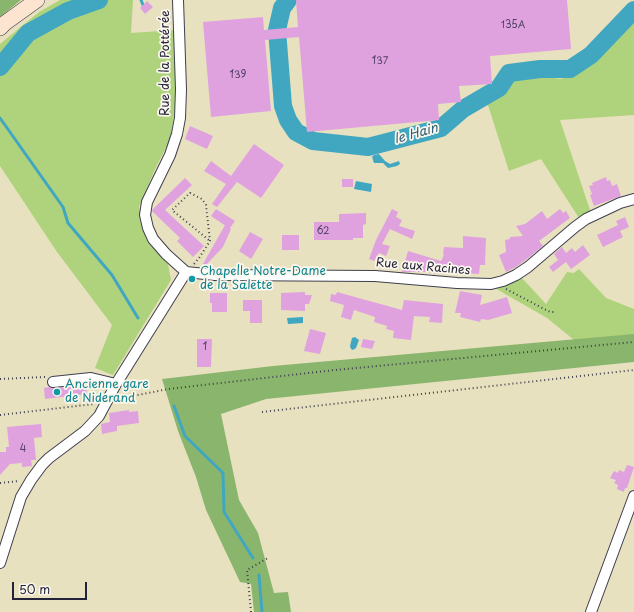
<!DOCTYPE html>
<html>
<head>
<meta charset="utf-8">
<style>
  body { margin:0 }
  #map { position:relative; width:634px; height:612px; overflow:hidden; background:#e8e1bf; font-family:"Playpen Sans",sans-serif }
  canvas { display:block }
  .scale { position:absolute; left:12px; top:582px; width:75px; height:18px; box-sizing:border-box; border:2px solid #22223b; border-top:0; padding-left:5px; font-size:12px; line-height:14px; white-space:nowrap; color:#22223b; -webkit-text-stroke:3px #fbf7ec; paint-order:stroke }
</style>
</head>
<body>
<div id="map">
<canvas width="634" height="612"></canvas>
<div class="scale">50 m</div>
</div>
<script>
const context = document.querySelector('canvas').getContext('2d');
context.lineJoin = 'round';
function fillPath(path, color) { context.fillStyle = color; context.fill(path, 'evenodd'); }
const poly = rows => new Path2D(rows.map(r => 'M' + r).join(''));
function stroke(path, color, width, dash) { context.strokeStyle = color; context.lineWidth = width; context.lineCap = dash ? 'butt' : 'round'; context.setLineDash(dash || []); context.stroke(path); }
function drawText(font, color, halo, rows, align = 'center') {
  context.font = font + ' "Playpen Sans",sans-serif'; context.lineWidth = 3.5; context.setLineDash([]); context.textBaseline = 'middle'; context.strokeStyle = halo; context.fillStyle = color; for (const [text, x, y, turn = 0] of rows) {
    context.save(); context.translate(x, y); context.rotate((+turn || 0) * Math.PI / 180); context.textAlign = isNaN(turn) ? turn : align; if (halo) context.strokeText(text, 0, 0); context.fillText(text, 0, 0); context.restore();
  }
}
fillPath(poly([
  [60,0,133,0,131,33,175,30,175,106,171,138,156,167,139,207,146,239,168,264,171,280,113,375,95,368,112,325,57,252,0,166,0,44,39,12],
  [634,14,634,115,560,120,591,213,579,218,541,159,509,171,487,102,500,94,515,78,538,76,561,79,583,68],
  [579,269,606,298,634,309,634,339,579,344,547,318,493,287,521,277,546,304,567,272,574,273]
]), '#aed37c');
fillPath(poly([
  [0,0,21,0,0,17],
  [634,334,634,362,266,399,221,414,239,500,258,533,274,593,288,592,291,612,254,612,251,584,240,582,206,510,196,477,178,431,162,379,273,366]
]), '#8ab56c');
fillPath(poly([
  [379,154,385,161,390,164,399,161,400,164,397,166,388,168,383,163,374,163,372,157,374,155],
  [356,181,372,184,371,192,354,189],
  [303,317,303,323,288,324,287,318],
  [355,337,359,340,356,348,353,350,351,349,350,346,352,338]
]), '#41a7c1');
stroke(poly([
  [141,0,143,5],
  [0,118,63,207,68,223,112,275,138,318],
  [174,406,185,436,223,473,224,512,253,558],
  [259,575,262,612]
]), '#41a7c1', 3);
stroke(poly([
  [288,0,282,8,277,30,283,106,288,120,296,132,313,141,368,147,441,128,463,109,499,88,509,73,540,69,570,69,591,55,634,10],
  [0,67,28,33,68,11,99,0]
]), '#41a7c1', 18);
fillPath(poly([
  [296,0,567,0,571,49,490,56,492,84,459,86,461,102,438,104,439,120,307,132,299,37,265,40,271,111,211,117,203,22,263,17,264,30,298,27],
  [147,1,153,7,145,14,140,8],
  [190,126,213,136,207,149,185,139],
  [254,144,284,165,261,198,237,182,217,207,212,204,226,184,204,171,211,161,231,176],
  [606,177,607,181,610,180,612,186,617,184,621,196,594,206,590,195,592,194,589,186,593,185,592,183],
  [185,178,192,185,165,210,204,246,193,257,177,241,180,238,152,211,153,209],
  [342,179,353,179,353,187,342,187],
  [216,209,235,221,230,228,231,229,223,247,205,266,203,264,225,225,226,226,211,216],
  [392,209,398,212,396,217,402,220,399,226,415,231,412,239,390,229,382,244,390,246,386,256,379,253,374,261,369,259,376,240],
  [560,209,563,213,566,211,570,218,539,241,543,246,528,258,516,267,506,272,499,255,506,252,505,240,510,239,510,237,523,236,516,226,525,224,542,211,547,219],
  [366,213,366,224,363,225,363,238,353,238,353,240,314,240,314,222,339,222,339,214],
  [625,217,629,227,620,231,623,237,603,247,597,235,618,225,616,221],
  [250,232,263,239,251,259,239,251],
  [282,235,299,235,299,250,282,250],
  [463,236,486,238,485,265,480,265,479,274,461,273,461,267,441,267,441,274,427,272,402,272,408,251,441,261,444,255,443,254,444,247,463,248],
  [583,245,590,255,571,269,566,262,553,272,549,267,558,260,554,254,562,247,566,253,572,248,575,252],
  [460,291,482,295,480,305,507,297,512,313,488,320,481,319,480,322,460,317,461,313,455,313],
  [305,292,305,295,312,295,309,304,305,304,305,311,281,310,281,293],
  [337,292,402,310,404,300,443,304,442,323,429,322,430,317,414,316,411,340,393,338,394,331,386,329,387,326,374,322,375,317,354,310,351,320,341,317,344,305,330,301,331,294,336,295],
  [210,293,227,293,227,312,212,312,212,303,210,303],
  [243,300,262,300,262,323,250,323,250,311,243,311],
  [310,329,326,333,320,354,304,351],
  [197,339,212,339,211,367,197,367],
  [363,339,375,341,372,349,361,347],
  [86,385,87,394,45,399,44,388,49,387,54,388],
  [129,410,129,412,138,411,139,423,117,426,117,431,102,434,101,424,110,422,109,413],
  [41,424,42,437,34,438,36,460,31,460,32,466,22,467,22,463,10,464,0,475,0,452,6,452,6,447,9,447,7,427],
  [627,465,634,467,627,488,625,488,624,492,617,489,618,485,614,483,616,480,610,478,614,471,618,473,619,470,624,472]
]), '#dfa2df');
const street = poly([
  [178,0,181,89,180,118,177,134,170,155,147,202,145,215,148,228,153,239,166,254,186,272],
  [186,272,215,275,375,276,457,283,491,284,503,281,516,275,528,267,575,227,586,219,620,203,634,199],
  [53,382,91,378,116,384],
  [0,563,21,497,31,480,42,465,49,458,85,431,99,416,116,384,186,272],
  [591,612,634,496]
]);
const secondary = poly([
  [0,28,5,23,37,0]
]);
stroke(street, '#403f4f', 12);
stroke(secondary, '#403f4f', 16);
stroke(poly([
  [194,264,199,258,210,241,206,205,202,199,190,193,172,210,210,241],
  [506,289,550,312,554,312],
  [0,379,45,377],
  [118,399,168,389,335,370,634,342],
  [262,412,634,370],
  [0,415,94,404],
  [0,483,19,481],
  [251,612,247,570,268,558]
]), '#403f4f', 2, [1, 3]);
stroke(street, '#fff', 10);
stroke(secondary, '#fde4d0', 15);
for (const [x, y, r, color] of [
  [192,279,4,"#0f9aa8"],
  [57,392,4,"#0f9aa8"]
]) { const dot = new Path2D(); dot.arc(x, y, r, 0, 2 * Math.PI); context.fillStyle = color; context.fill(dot); stroke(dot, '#fbf7ec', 1.5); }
drawText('10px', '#514264', null, [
  ["135A",513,25],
  ["137",380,61],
  ["139",238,75],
  ["62",323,231],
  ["1",205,347],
  ["4",23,449]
]);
drawText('12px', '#22223b', '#fbf7ec', [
  ["Rue de la Pottérée",166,63,-90],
  ["Rue aux Racines",423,267,5]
]);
drawText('12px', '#0d838f', '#fbf7ec', [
  ["Chapelle Notre-Dame",200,272],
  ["de la Salette",200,286],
  ["Ancienne gare",65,385],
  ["de Niderand",65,399]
], 'left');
drawText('italic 13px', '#305e77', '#fbf7ec', [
  ["le Hain",416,134,-16]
]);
</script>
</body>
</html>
